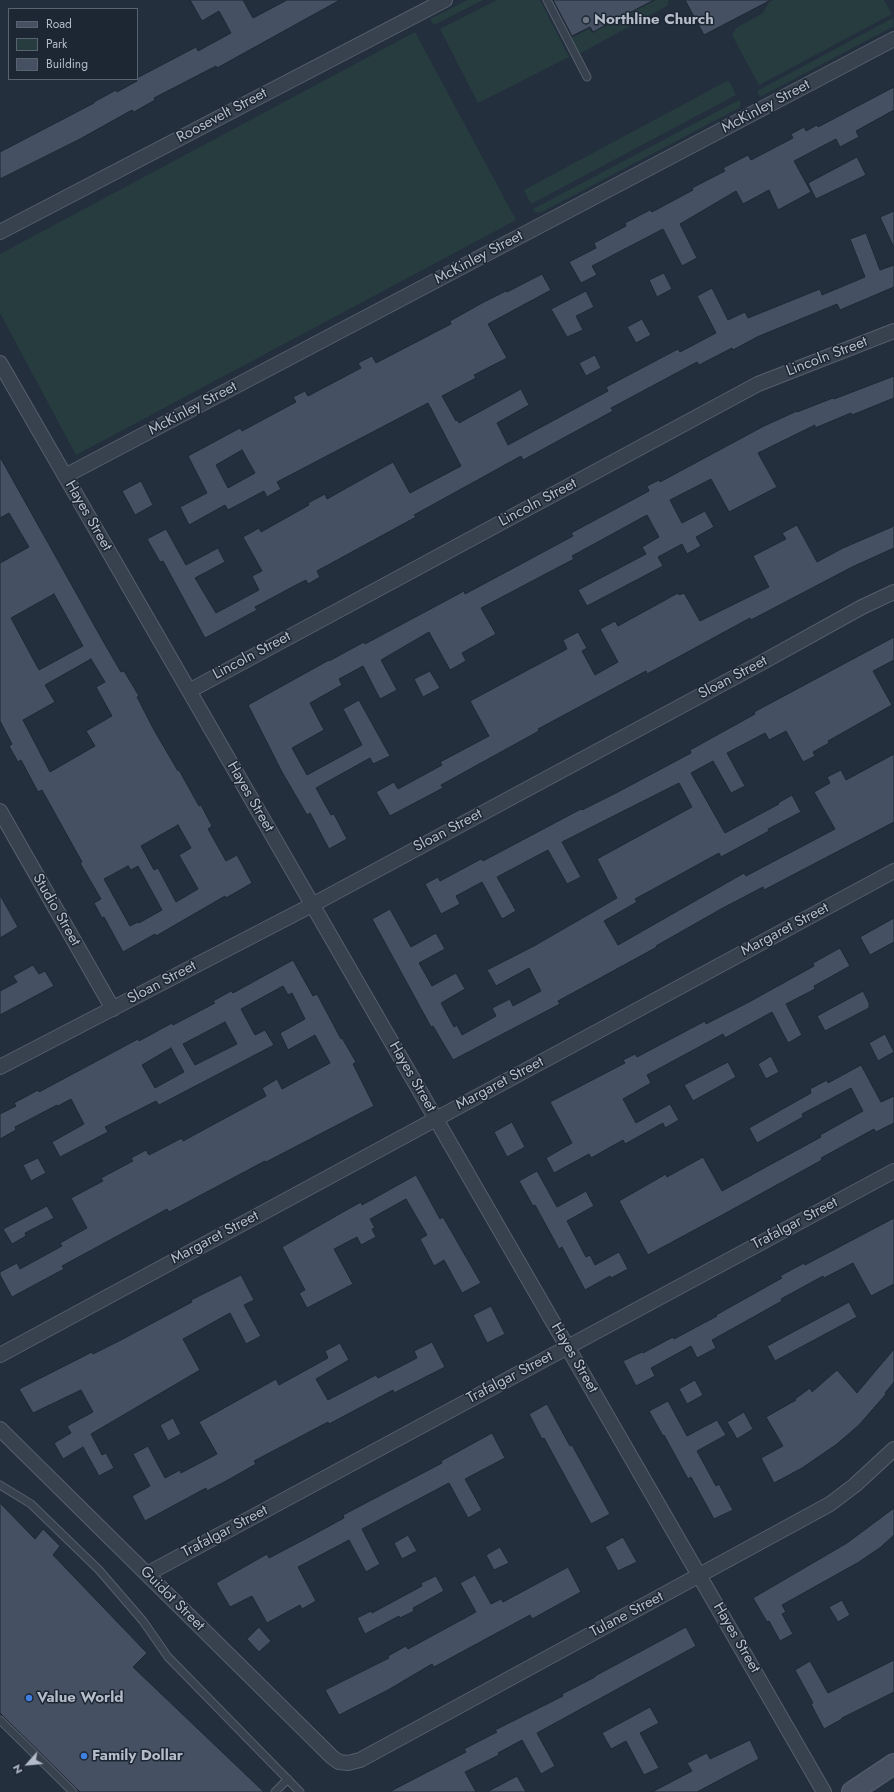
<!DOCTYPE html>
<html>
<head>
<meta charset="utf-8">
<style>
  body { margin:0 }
  #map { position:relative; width:894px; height:1792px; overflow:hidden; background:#242f3e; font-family:Jost,sans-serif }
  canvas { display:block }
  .legend { position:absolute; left:8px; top:8px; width:130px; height:72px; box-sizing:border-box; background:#1d2633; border:1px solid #59626f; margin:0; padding:5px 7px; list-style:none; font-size:12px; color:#b4bcc9 }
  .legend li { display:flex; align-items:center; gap:8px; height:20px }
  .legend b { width:20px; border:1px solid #59626f }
  .north { position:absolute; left:8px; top:1744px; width:40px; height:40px; -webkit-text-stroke:3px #1d2633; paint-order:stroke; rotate:243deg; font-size:11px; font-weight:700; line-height:16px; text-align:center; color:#b4bcc9 }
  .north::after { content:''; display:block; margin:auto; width:14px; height:18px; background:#b4bcc9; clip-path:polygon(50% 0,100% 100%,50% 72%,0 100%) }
</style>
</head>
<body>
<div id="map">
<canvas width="894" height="1792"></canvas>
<ul class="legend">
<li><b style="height:5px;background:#465061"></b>Road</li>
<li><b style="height:11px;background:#263c3f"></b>Park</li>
<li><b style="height:11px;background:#455162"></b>Building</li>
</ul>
<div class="north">N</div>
</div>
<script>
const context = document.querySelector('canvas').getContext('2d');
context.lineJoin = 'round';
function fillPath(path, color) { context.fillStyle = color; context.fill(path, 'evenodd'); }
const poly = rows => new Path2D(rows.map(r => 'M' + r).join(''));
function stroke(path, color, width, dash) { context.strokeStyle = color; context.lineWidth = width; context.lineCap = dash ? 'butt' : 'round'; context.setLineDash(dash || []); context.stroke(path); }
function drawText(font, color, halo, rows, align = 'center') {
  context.font = font + ' Jost,sans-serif'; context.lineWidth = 3; context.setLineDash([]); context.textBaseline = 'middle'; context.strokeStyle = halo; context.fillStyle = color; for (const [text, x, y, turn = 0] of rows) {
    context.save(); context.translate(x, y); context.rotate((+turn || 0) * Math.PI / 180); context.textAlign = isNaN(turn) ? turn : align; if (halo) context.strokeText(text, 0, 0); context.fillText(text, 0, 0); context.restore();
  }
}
fillPath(poly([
  [467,0,483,0,434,25,430,19],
  [497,0,540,0,569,57,478,103,440,29],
  [656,0,669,0,667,4,669,5,579,54,571,38,589,29,592,33,612,22,610,18,620,18],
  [773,0,884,0,892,14,759,85,732,35,736,28,763,13,769,2],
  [893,18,894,26,760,97,757,91],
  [415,32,516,220,76,455,0,313,0,254],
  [727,81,730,82,736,95,531,204,524,190],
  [739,100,741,103,739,108,540,213,535,212,533,209]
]), '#263c3f');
const building = poly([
  [190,0,243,0,253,18,287,0,340,0,217,68,216,66,154,98,155,100,134,112,132,110,80,139,0,179,0,152,94,103,94,102,116,90,117,92,137,81,137,78,196,47,198,51,231,33,219,11,202,21,190,0],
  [553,0,654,0,593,32,590,27,572,36,553,0],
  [685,0,771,0,704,35,685,0],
  [894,87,894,110,856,131,859,137,840,147,836,139,794,161,811,192,778,210,769,190,743,204,736,191,680,224,697,258,682,266,663,229,592,266,597,275,581,283,569,262,596,248,594,243,626,226,625,223,650,210,652,212,693,190,692,188,725,171,723,168,748,155,751,160,793,138,791,134,804,127,806,131,817,125,818,127,894,87],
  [857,157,866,175,816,199,808,183,857,157],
  [894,211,894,248,880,217,894,211],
  [866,233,880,270,894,265,894,287,840,310,837,304,757,337,733,350,732,348,699,365,697,362,611,408,613,411,545,448,523,460,521,456,414,515,416,517,317,571,320,577,308,584,306,580,294,586,255,607,257,610,205,638,163,561,160,562,147,539,166,529,186,565,218,548,225,562,195,578,216,613,259,590,252,576,262,571,243,537,259,528,261,532,309,505,308,503,325,494,327,499,393,462,410,493,461,466,428,403,277,482,281,489,267,497,264,491,228,510,225,505,189,525,180,507,207,493,188,456,240,428,242,431,296,402,293,397,305,391,308,396,361,368,358,363,372,356,376,363,451,324,450,321,482,303,506,291,507,292,542,274,551,290,488,324,507,358,474,375,476,378,442,396,456,421,458,420,459,423,521,389,529,405,497,423,508,445,608,391,606,387,678,349,680,352,716,333,697,296,712,288,728,320,745,312,748,318,820,289,822,295,865,277,850,239,866,233],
  [242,450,255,473,228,488,216,465,242,450],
  [664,273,672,289,657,297,649,280,664,273],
  [586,291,594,307,576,316,583,330,567,337,551,309,586,291],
  [642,319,651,335,636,343,627,327,642,319],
  [595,355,601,368,586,376,579,363,595,355],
  [894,376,894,398,852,415,851,413,815,428,815,425,758,453,777,487,729,512,711,479,670,500,682,523,705,511,714,527,696,537,701,546,687,554,682,544,658,557,663,566,587,606,578,590,646,554,642,547,659,537,647,515,572,556,574,559,481,608,496,634,462,653,466,661,450,670,429,632,381,660,397,690,380,699,363,666,339,679,342,685,310,703,324,730,292,748,307,775,362,745,343,709,359,700,390,756,373,764,370,758,316,788,331,815,334,814,347,839,329,849,310,813,307,815,282,772,248,705,329,660,329,661,364,642,365,644,464,591,465,594,508,571,573,536,571,533,649,491,647,486,659,480,660,482,764,426,797,411,797,412,833,398,834,399,894,376],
  [0,457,103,641,121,672,124,671,139,696,137,697,154,730,178,771,179,770,199,806,201,805,212,826,208,829,226,861,237,855,252,883,226,898,225,896,156,936,155,934,123,952,104,917,102,918,94,903,101,899,80,863,82,862,42,790,38,792,21,760,18,762,9,746,12,744,0,721,0,563,29,547,9,513,0,518,0,457],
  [54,594,83,646,39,670,11,618,54,594],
  [91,659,105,682,96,687,112,716,86,731,95,746,50,772,23,720,55,702,45,685,91,659],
  [178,825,191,848,179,855,198,889,176,902,158,868,154,870,141,846,178,825],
  [128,866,131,870,138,866,162,910,139,923,138,922,130,926,104,879,128,866],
  [141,481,153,505,135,515,122,491,141,481],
  [797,525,817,562,843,548,894,526,894,548,852,567,751,620,750,618,647,674,646,671,538,729,539,731,441,785,443,788,390,816,376,792,394,782,398,789,442,765,440,762,489,736,470,701,567,649,563,640,578,632,587,648,582,651,595,675,618,662,600,629,615,621,618,626,678,593,679,595,684,593,700,621,769,587,753,556,786,539,782,533,797,525],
  [894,637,894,660,873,671,892,705,828,741,829,743,813,752,815,756,803,762,786,731,769,740,765,733,727,753,745,786,731,793,713,761,691,773,725,833,779,804,778,803,792,795,801,812,768,829,769,831,721,857,719,853,668,881,635,899,637,902,604,921,618,945,744,873,746,876,835,829,814,792,830,783,827,777,841,770,846,780,894,754,894,822,764,890,763,887,721,909,656,946,657,947,558,1001,560,1004,453,1060,433,1026,431,1027,372,919,390,909,411,947,436,933,445,949,419,963,432,986,456,973,465,989,441,1003,454,1027,457,1025,462,1035,496,1016,492,1008,510,999,513,1006,541,991,529,968,496,986,487,970,534,946,617,898,597,859,692,807,679,783,562,842,581,877,567,884,548,850,497,877,516,911,502,919,482,882,456,896,460,904,441,914,425,884,438,877,440,881,481,859,483,861,581,809,582,810,616,793,691,753,690,750,755,714,754,712,894,637],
  [430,671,440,688,423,697,414,679,430,671],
  [0,895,18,927,0,938,0,895],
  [894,918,894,942,870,955,860,937,894,918],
  [840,948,850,966,814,986,815,989,786,1004,802,1035,788,1043,772,1012,725,1038,723,1034,647,1075,651,1083,623,1099,636,1123,670,1104,679,1120,665,1128,663,1123,625,1144,623,1140,591,1158,589,1154,554,1173,546,1158,572,1143,550,1102,625,1063,623,1060,635,1054,637,1057,705,1021,706,1024,749,1002,814,966,813,963,840,948],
  [293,960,313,996,317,994,341,1039,342,1038,356,1062,353,1064,374,1106,266,1162,265,1161,169,1212,167,1209,62,1266,64,1269,12,1297,0,1275,0,1272,17,1263,20,1269,62,1246,60,1243,87,1228,71,1198,103,1181,101,1178,133,1161,131,1158,146,1150,149,1155,182,1138,183,1141,266,1096,262,1088,277,1079,282,1089,330,1063,315,1035,288,1050,280,1033,305,1019,292,993,288,995,283,986,241,1009,255,1035,265,1030,274,1045,159,1105,156,1101,105,1127,108,1132,60,1157,52,1142,84,1124,71,1099,58,1106,57,1105,15,1127,16,1130,0,1139,0,1114,16,1106,14,1103,38,1090,39,1092,138,1039,139,1041,172,1023,173,1025,215,1003,213,1001,231,991,233,993,293,960],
  [225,1022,237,1044,195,1065,183,1044,225,1022],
  [171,1048,184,1072,155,1088,142,1065,171,1048],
  [33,965,39,974,45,971,54,986,0,1015,0,991,17,982,13,976,33,965],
  [863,991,869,1003,869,1008,825,1031,817,1016,863,991],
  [885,1034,894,1052,878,1061,869,1043,885,1034],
  [771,1056,779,1072,766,1079,758,1064,771,1056],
  [728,1062,736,1077,693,1101,684,1085,728,1062],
  [861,1065,881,1102,894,1096,894,1123,876,1132,874,1129,821,1158,822,1160,724,1214,648,1255,619,1201,666,1174,667,1177,703,1157,722,1191,821,1137,820,1135,863,1111,851,1088,802,1114,803,1117,757,1143,749,1128,811,1093,810,1089,827,1080,828,1083,861,1065],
  [512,1122,525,1147,507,1157,494,1132,512,1122],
  [38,1158,46,1173,31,1181,23,1165,38,1158],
  [537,1171,557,1207,586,1191,594,1206,567,1221,586,1257,590,1255,595,1265,619,1252,628,1269,611,1278,610,1276,585,1290,562,1247,559,1249,535,1205,533,1206,519,1181,537,1171],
  [416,1175,440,1219,443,1217,481,1283,462,1293,444,1260,434,1266,420,1239,427,1235,406,1199,370,1219,375,1228,372,1229,376,1237,361,1245,357,1237,334,1249,353,1284,307,1308,299,1293,305,1290,282,1247,343,1212,361,1202,362,1205,416,1175],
  [47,1206,54,1218,25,1233,26,1236,12,1244,3,1229,47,1206],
  [894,1218,894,1284,871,1296,853,1263,824,1278,823,1276,781,1299,782,1301,712,1340,716,1348,697,1358,691,1346,651,1368,655,1376,636,1386,623,1361,642,1352,643,1353,673,1337,674,1339,717,1316,716,1315,782,1278,780,1276,804,1263,805,1265,894,1218],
  [241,1275,254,1300,244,1305,261,1336,246,1344,230,1313,183,1339,200,1370,91,1434,102,1455,106,1453,114,1468,99,1476,83,1447,63,1459,54,1443,71,1433,67,1426,93,1412,81,1390,33,1413,19,1389,92,1352,93,1354,119,1341,192,1302,191,1300,241,1275],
  [849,1302,857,1317,775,1361,767,1346,849,1302],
  [491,1306,505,1334,487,1343,473,1315,491,1306],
  [432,1342,445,1367,394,1393,393,1390,329,1424,328,1422,254,1461,256,1464,226,1481,207,1491,206,1488,145,1521,132,1496,150,1486,133,1454,148,1446,165,1478,180,1470,181,1473,217,1454,199,1422,276,1379,279,1385,328,1358,325,1351,340,1343,349,1360,316,1379,328,1400,376,1375,378,1378,417,1358,414,1351,432,1342],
  [894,1349,894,1382,885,1393,886,1394,859,1425,837,1444,802,1468,774,1483,761,1458,783,1446,766,1417,796,1400,795,1399,810,1388,812,1392,837,1370,857,1393,894,1349],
  [695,1380,703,1395,687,1404,679,1389,695,1380],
  [668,1401,687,1436,717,1420,726,1435,697,1451,716,1486,719,1484,733,1510,714,1519,691,1477,688,1479,664,1435,663,1436,649,1411,668,1401],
  [547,1404,570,1446,572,1445,610,1514,591,1524,544,1438,542,1439,529,1414,547,1404],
  [744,1412,753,1429,737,1439,727,1422,744,1412],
  [173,1418,181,1434,168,1441,160,1425,173,1418],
  [492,1433,505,1458,465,1479,482,1510,468,1518,449,1483,362,1529,380,1564,366,1572,349,1540,298,1567,316,1601,302,1609,300,1605,267,1623,252,1596,230,1607,216,1583,267,1554,269,1558,311,1536,344,1518,343,1515,442,1463,441,1461,492,1433],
  [0,1503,35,1539,43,1529,60,1546,53,1555,147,1653,133,1667,264,1792,80,1792,0,1713,0,1503],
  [894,1508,894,1535,881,1547,859,1562,782,1605,786,1612,782,1614,793,1634,780,1641,769,1621,767,1622,753,1598,847,1543,894,1508],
  [408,1535,417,1551,402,1559,394,1543,408,1535],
  [623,1537,637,1562,618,1571,605,1547,623,1537],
  [500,1547,509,1563,494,1570,486,1555,500,1547],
  [568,1567,581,1592,532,1619,530,1615,434,1667,432,1664,388,1690,339,1715,325,1690,389,1658,388,1656,406,1646,408,1649,476,1612,460,1583,475,1575,491,1604,501,1599,503,1602,568,1567],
  [436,1576,444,1591,413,1608,414,1611,400,1618,399,1616,365,1634,357,1618,371,1611,372,1613,422,1586,421,1583,436,1576],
  [842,1600,850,1615,838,1622,829,1607,842,1600],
  [259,1627,271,1641,259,1652,247,1639,259,1627],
  [686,1627,696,1646,537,1733,555,1766,541,1774,522,1740,498,1753,499,1755,465,1772,476,1792,389,1792,466,1752,464,1749,497,1732,495,1730,563,1696,562,1694,595,1677,595,1676,686,1627],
  [894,1660,894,1692,842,1718,842,1719,824,1729,811,1704,813,1703,795,1670,810,1661,828,1693,894,1660],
  [650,1707,659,1723,640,1733,659,1768,644,1775,626,1741,611,1749,602,1733,650,1707],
  [750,1740,759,1759,697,1792,652,1792,692,1771,687,1763,707,1753,710,1759,750,1740],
  [517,1776,526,1792,487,1792,517,1776]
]);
fillPath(building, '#455162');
stroke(building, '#1f2835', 1);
const service = poly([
  [547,0,587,77],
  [0,1485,31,1504,99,1570,143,1621,168,1657,300,1792],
  [0,1720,73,1792],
  [275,1792,288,1779]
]);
const minor = poly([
  [0,232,445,0],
  [0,363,824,1792],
  [65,476,894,39],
  [189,691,758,384,894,331],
  [0,811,113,1009],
  [0,1067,312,905,761,663,862,607,894,592],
  [0,1355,894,871],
  [0,1429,332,1757,339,1762,348,1763,360,1760,830,1504,855,1485,894,1449],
  [147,1574,894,1171]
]);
const secondary = poly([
  [852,1792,894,1764]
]);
stroke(service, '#565f6c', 9);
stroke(minor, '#565f6c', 16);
stroke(secondary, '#565f6c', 22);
stroke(service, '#38414e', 7);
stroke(minor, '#38414e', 14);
stroke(secondary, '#465061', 20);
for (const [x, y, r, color] of [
  [586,20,4,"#6b7280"],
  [29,1698,4,"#3f7fe0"],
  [84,1756,4,"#3f7fe0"]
]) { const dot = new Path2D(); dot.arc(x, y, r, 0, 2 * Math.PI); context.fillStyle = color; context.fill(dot); stroke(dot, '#1d2633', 1.5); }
drawText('bold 15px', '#b4bcc9', '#1d2633', [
  ["Northline Church",594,20],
  ["Value World",37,1698],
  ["Family Dollar",92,1756]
], 'left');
drawText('15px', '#b4bcc9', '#1d2633', [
  ["McKinley Street",766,107,-28],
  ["Roosevelt Street",222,116,-28],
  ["McKinley Street",479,258,-28],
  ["Lincoln Street",827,357,-21],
  ["McKinley Street",193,409,-28],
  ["Lincoln Street",538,503,-28],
  ["Hayes Street",88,516,60],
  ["Lincoln Street",252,656,-28],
  ["Sloan Street",733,678,-28],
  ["Hayes Street",250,797,60],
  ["Sloan Street",448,831,-28],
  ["Studio Street",56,910,60],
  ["Margaret Street",785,930,-28],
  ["Sloan Street",162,983,-28],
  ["Hayes Street",412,1077,60],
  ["Margaret Street",500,1084,-28],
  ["Trafalgar Street",795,1224,-28],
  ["Margaret Street",215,1238,-28],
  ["Hayes Street",574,1358,60],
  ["Trafalgar Street",510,1378,-28],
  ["Trafalgar Street",225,1532,-28],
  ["Guidot Street",172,1599,45],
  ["Tulane Street",627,1615,-28],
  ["Hayes Street",736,1638,60]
]);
</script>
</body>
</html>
